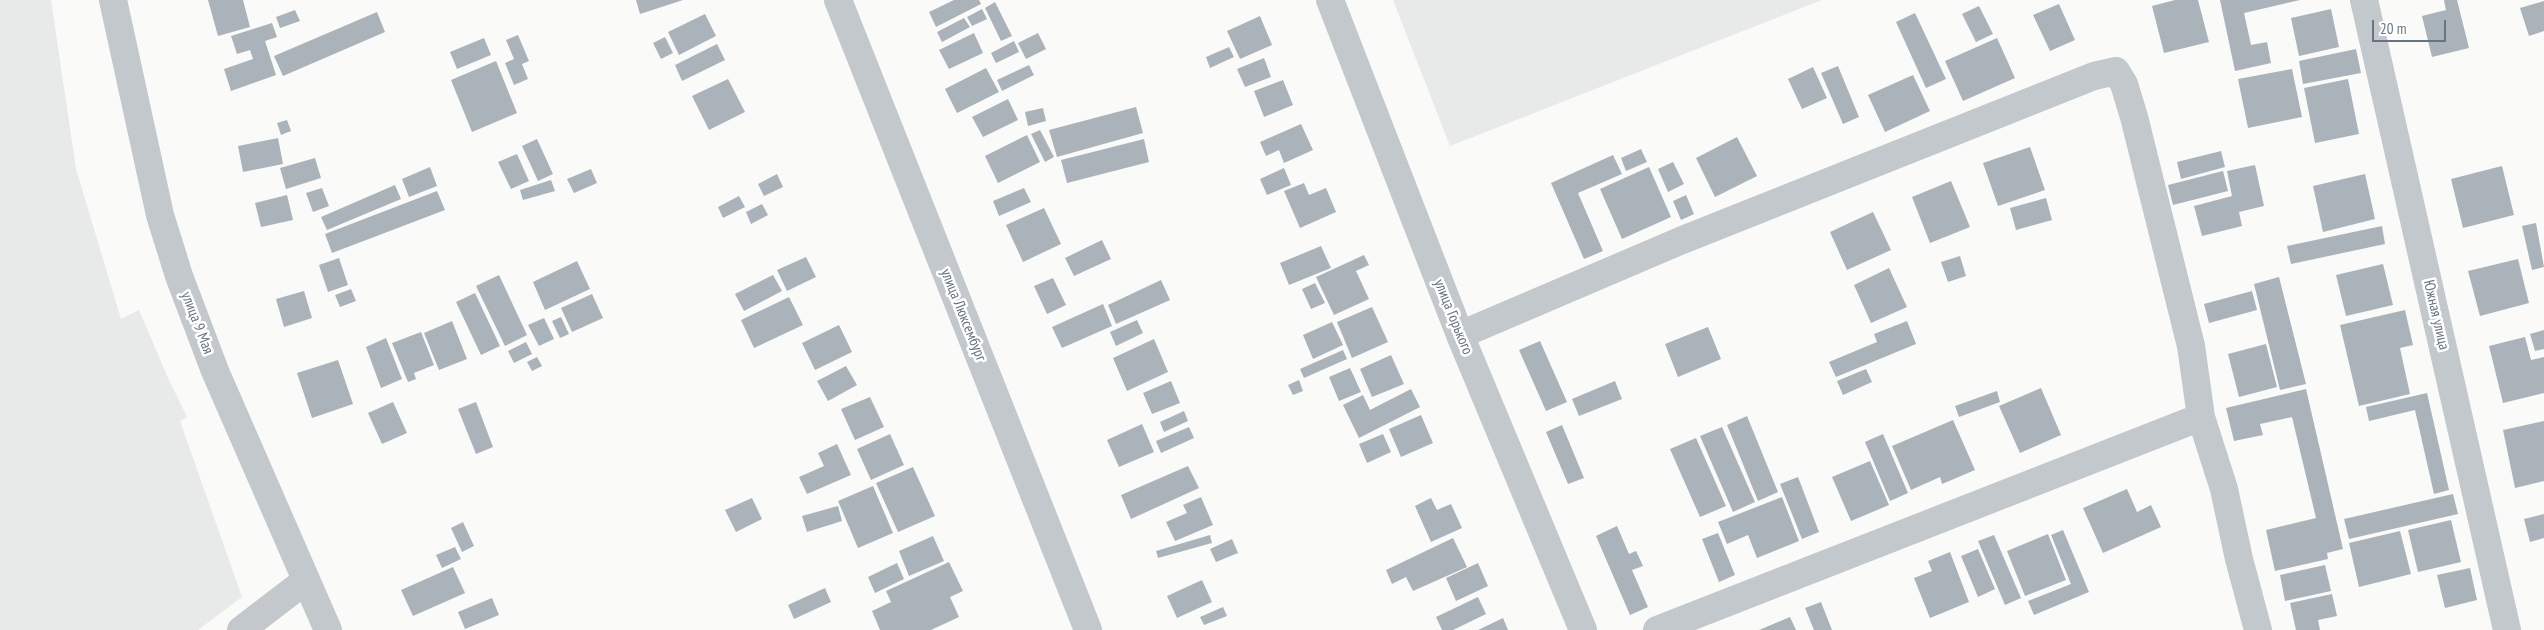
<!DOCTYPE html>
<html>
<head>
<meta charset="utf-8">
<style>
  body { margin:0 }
  #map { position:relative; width:2544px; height:630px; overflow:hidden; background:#fafaf8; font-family:"PT Sans Narrow",sans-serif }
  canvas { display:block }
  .scale { position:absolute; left:2372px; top:20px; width:74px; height:22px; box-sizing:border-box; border:2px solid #657683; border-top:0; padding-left:6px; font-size:15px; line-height:18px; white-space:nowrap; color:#657683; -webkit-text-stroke:4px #fff; paint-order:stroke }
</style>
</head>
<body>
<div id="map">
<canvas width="2544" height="630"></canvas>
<div class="scale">20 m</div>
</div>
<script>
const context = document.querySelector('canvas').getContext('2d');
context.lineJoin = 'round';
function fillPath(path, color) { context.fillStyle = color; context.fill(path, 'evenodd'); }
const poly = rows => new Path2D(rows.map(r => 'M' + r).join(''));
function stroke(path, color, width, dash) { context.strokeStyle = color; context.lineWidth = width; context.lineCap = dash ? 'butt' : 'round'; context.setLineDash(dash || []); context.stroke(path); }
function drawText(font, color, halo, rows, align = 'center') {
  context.font = font + ' "PT Sans Narrow",sans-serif'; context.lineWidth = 5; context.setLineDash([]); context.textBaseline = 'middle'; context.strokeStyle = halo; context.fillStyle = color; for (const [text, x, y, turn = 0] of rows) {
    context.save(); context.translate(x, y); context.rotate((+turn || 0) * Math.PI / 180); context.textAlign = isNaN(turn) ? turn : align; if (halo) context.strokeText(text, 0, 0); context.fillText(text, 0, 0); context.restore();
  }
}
fillPath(poly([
  [0,0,51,0,76,169,121,319,139,310,168,378,187,417,180,421,242,597,198,630,0,630],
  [1393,0,1822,0,1450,146]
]), '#e8e9e9');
fillPath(poly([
  [208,0,243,0,250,27,218,36],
  [636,0,683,0,640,14],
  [954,0,979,0,981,4,936,27,929,12],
  [2175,0,2198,0,2209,42,2164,53,2152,6],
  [2220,0,2300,0,2244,13,2251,45,2267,42,2271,63,2235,71],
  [2444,0,2457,0,2469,48,2432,57,2422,16,2446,10],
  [2544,1,2544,31,2529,36,2520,8],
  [995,2,1012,36,1001,41,985,8],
  [2059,4,2075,40,2050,51,2033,15],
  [1979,6,1993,34,1976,42,1962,14],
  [982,9,987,19,972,26,967,17],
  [2331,9,2339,47,2299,56,2291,18],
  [295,10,300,21,280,28,276,17],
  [377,12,385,32,283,76,274,56],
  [1915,13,1946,79,1926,88,1896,22],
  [705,14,716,36,679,55,668,32],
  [1260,16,1272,45,1240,59,1227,31],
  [964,18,970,27,942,42,937,32],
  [272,23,277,37,265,41,276,75,231,91,224,69,253,59,250,50,237,54,231,36],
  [974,33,983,53,949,69,939,50],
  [1038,33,1046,49,1026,59,1018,43],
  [518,35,529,61,522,64,528,79,514,85,505,63,514,59,506,40],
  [665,37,673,53,661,59,653,43],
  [484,38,491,55,457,69,450,52],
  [1997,38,2015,78,1963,101,1945,61],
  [1014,41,1019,52,996,63,991,53],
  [717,44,725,60,682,81,675,65],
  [1229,47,1234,57,1210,68,1206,57],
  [2356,49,2361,73,2303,84,2299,61],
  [1264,58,1271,77,1245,87,1237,69],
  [496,61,517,113,472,132,451,80],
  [1029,65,1034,75,1002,91,997,80],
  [1838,66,1859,117,1843,124,1821,73],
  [1813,67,1827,98,1802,109,1788,79],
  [986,68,999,92,957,113,945,89],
  [2292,69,2302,117,2248,128,2238,79],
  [1913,75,1930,111,1885,132,1868,95],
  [728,79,745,112,709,130,692,96],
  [2348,79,2359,134,2315,143,2304,88],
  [1283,80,1293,105,1264,117,1254,91],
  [1008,99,1018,120,983,137,972,117],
  [1136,107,1143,133,1057,157,1049,130],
  [1043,108,1046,121,1028,126,1025,112],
  [287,120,291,131,281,135,277,123],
  [1301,124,1313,150,1284,163,1279,150,1266,156,1260,142],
  [1040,130,1054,157,1045,162,1031,134],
  [1027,135,1040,162,998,183,985,156],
  [1737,137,1757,176,1715,197,1696,158],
  [278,138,283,164,243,172,238,146],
  [537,139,553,174,538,181,522,146],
  [1144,139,1149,162,1067,183,1061,160],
  [2030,147,2045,190,1998,206,1983,163],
  [1641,149,1647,162,1626,171,1621,158],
  [2221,151,2225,167,2181,179,2177,162],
  [517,154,529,181,511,189,498,162],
  [1613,155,1622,174,1578,193,1603,251,1584,259,1551,183],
  [315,158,321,178,286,189,280,168],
  [1673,162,1684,184,1668,192,1658,169],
  [2255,165,2264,206,2239,212,2242,226,2202,236,2194,206,2232,196,2227,171],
  [2502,166,2514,215,2463,228,2451,179],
  [430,167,437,186,409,197,402,179],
  [1649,167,1671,217,1622,239,1600,189],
  [1284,168,1291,185,1267,195,1260,179],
  [591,169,597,183,574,193,567,179],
  [2223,171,2228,191,2173,205,2168,185],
  [777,174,783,187,764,196,758,184],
  [2365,174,2375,219,2323,232,2313,186],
  [551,180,555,191,523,200,520,190],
  [1951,181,1970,227,1930,243,1912,197],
  [1304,183,1309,195,1326,188,1336,212,1300,228,1284,191],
  [395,185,401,199,327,230,321,217],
  [322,188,329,206,313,212,306,193],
  [1024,188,1031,202,999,216,993,201],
  [437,191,445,210,332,253,325,234],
  [287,195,293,220,261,227,255,203],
  [1686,195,1694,214,1681,220,1673,201],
  [739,196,745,207,723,218,718,207],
  [2046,198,2052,220,2016,230,2010,208],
  [762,204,768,215,751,224,746,212],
  [1044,208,1061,244,1023,262,1006,225],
  [1873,212,1891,250,1847,270,1830,232],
  [2536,223,2544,267,2532,270,2522,226],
  [2382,226,2385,244,2291,264,2287,246],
  [1102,240,1111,259,1074,276,1065,258],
  [1321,246,1331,268,1289,285,1280,263],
  [1364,255,1369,265,1356,271,1369,299,1334,315,1316,277],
  [1960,256,1966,276,1948,282,1941,262],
  [806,257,816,277,787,291,777,270],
  [339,258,348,285,328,292,319,265],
  [2518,259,2529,303,2480,316,2468,271],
  [577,261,590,289,545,310,533,282],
  [2383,264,2393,305,2346,316,2336,275],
  [1889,268,1907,307,1871,323,1854,285],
  [499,275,527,335,505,346,476,286],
  [773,275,782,291,744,311,735,294],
  [2279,277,2306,384,2280,390,2254,284],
  [1053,278,1066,305,1047,314,1034,286],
  [1161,280,1170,300,1116,324,1108,305],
  [1315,283,1325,303,1311,309,1302,289],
  [351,289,356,301,340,307,335,295],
  [304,291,312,318,284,327,276,299],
  [2252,291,2257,310,2209,323,2204,304],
  [475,293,500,346,481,355,456,302],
  [592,294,603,318,572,332,561,308],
  [789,297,803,325,754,348,741,320],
  [1103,304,1112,326,1062,348,1052,327],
  [1372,307,1388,342,1352,358,1337,322],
  [2405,310,2413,345,2400,348,2410,394,2359,406,2340,325],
  [561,317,569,334,560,338,552,321],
  [544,318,554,339,539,346,528,325],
  [1137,320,1143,333,1116,346,1110,332],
  [452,321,467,359,439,370,424,333],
  [1907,321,1916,344,1836,377,1829,362,1877,342,1874,334],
  [1332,322,1343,345,1313,359,1303,335],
  [839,325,852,352,815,370,802,343],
  [1708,327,1721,359,1678,377,1665,344],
  [2544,330,2544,349,2535,351,2530,334],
  [421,332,434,365,414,373,416,379,408,382,392,343],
  [2525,337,2531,360,2544,357,2544,393,2503,403,2489,346],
  [386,338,402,379,381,388,366,347],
  [1154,339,1168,372,1127,391,1113,358],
  [1540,341,1567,402,1546,411,1519,350],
  [526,342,532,354,514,363,508,351],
  [2266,344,2277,387,2239,397,2228,354],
  [1343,350,1347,359,1304,378,1300,369],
  [1391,355,1404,384,1372,397,1360,369],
  [537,357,542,366,532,371,527,362],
  [338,360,353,404,312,418,297,373],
  [846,366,857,385,828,401,817,381],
  [1350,368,1361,392,1339,401,1329,377],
  [1866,369,1872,382,1843,395,1837,381],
  [1299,380,1303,391,1293,395,1288,385],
  [1171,381,1180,403,1152,414,1143,393],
  [1615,381,1622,399,1579,416,1572,399],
  [2041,388,2061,435,2020,453,1999,406],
  [1411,389,1420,407,1359,438,1343,405,1363,395,1370,410],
  [2306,389,2343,549,2327,553,2328,559,2275,571,2266,530,2316,518,2292,417,2260,424,2263,435,2234,441,2226,408],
  [1997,391,2000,402,1959,417,1955,406],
  [2427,393,2449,490,2434,494,2415,410,2369,421,2366,407],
  [870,397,884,427,855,440,841,409],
  [393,402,407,433,382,444,368,413],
  [476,402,493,447,476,454,458,409],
  [1184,411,1188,421,1164,432,1160,422],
  [1421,415,1433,443,1401,457,1389,429],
  [1747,416,1778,492,1758,501,1727,425],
  [1953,420,1975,470,1942,484,1940,477,1911,490,1892,446],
  [2544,421,2544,481,2515,488,2503,430],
  [1142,424,1154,452,1119,467,1107,440],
  [1562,425,1584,478,1568,484,1546,432],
  [1189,427,1194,438,1161,453,1156,441],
  [1722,427,1755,502,1733,512,1700,436],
  [890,434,904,465,871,480,857,449],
  [1383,434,1391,452,1367,463,1359,444],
  [1883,434,1908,493,1890,501,1865,442],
  [1696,438,1726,506,1700,517,1670,449],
  [837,444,851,475,807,494,799,477,824,466,818,453],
  [1870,461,1889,505,1851,521,1832,477],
  [1188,466,1199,488,1131,519,1121,495],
  [913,467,935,516,898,532,876,483],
  [1798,477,1819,532,1802,539,1780,484],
  [873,486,893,533,858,548,838,501],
  [2127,489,2137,512,2151,505,2161,527,2103,553,2083,508],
  [2453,494,2458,514,2349,539,2344,519],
  [1201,497,1213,525,1175,541,1166,522,1187,513,1183,505],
  [1782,497,1799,541,1757,558,1748,535,1727,544,1718,522],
  [752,498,762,519,736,532,725,510],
  [1431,498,1437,510,1451,504,1462,528,1431,542,1415,506],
  [838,506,842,521,807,532,802,516],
  [2544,514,2544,538,2530,542,2524,519],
  [2451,520,2461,562,2418,572,2408,530],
  [463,522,474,546,462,552,451,528],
  [1617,526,1629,554,1636,551,1643,566,1632,570,1648,607,1630,615,1596,536],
  [2063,530,2089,592,2034,615,2028,601,2071,584,2051,535],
  [2400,531,2411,574,2359,587,2349,543],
  [1718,533,1735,575,1719,582,1702,539],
  [2048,534,2066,580,2025,596,2007,551],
  [1210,535,1212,543,1158,558,1156,551],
  [1994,535,2021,598,2005,605,1978,541],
  [933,536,944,561,909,576,899,551],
  [1453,538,1467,567,1413,591,1406,577,1392,584,1386,570],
  [1232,539,1238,553,1216,562,1210,549],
  [455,547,461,559,442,568,436,555],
  [1978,549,1995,589,1978,597,1961,556],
  [1950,552,1969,602,1930,618,1914,578,1932,571,1928,561],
  [949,562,963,591,950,597,959,617,931,630,880,630,872,611,891,602,886,591],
  [897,563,904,579,875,593,868,577],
  [1478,563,1488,586,1456,601,1446,578],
  [2325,565,2331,591,2285,601,2280,575],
  [453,567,465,593,413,616,401,590],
  [2470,568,2477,600,2445,608,2437,575],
  [1202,580,1212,602,1177,618,1167,596],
  [825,588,831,602,794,619,788,605],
  [2332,594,2337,616,2318,620,2320,630,2296,630,2290,603],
  [1478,597,1486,614,1453,630,1442,630,1436,617],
  [492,598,499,615,465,629,458,612],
  [1821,602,1832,630,1814,630,1805,608],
  [1223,607,1227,616,1204,625,1200,617],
  [1790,617,1796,630,1759,630],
  [1503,618,1508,630,1478,630]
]), '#aab3b9');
stroke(poly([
  [113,0,160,215,179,276,215,371,328,630],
  [838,0,1088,630],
  [1330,0,1460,335,1583,630],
  [2364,0,2507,630],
  [1460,335,1680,241,2094,76,2116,71,2124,84,2134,117,2191,346,2201,417,2224,489,2239,559,2258,630],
  [241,630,305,581],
  [1657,630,2201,417]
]), '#c3c8cc', 28);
drawText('15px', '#657683', '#fff', [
  ["улица Люксембург",963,315,68],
  ["Южная улица",2436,315,77],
  ["улица Горького",1453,317,68],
  ["улица 9 Мая",197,323,69]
]);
</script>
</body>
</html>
